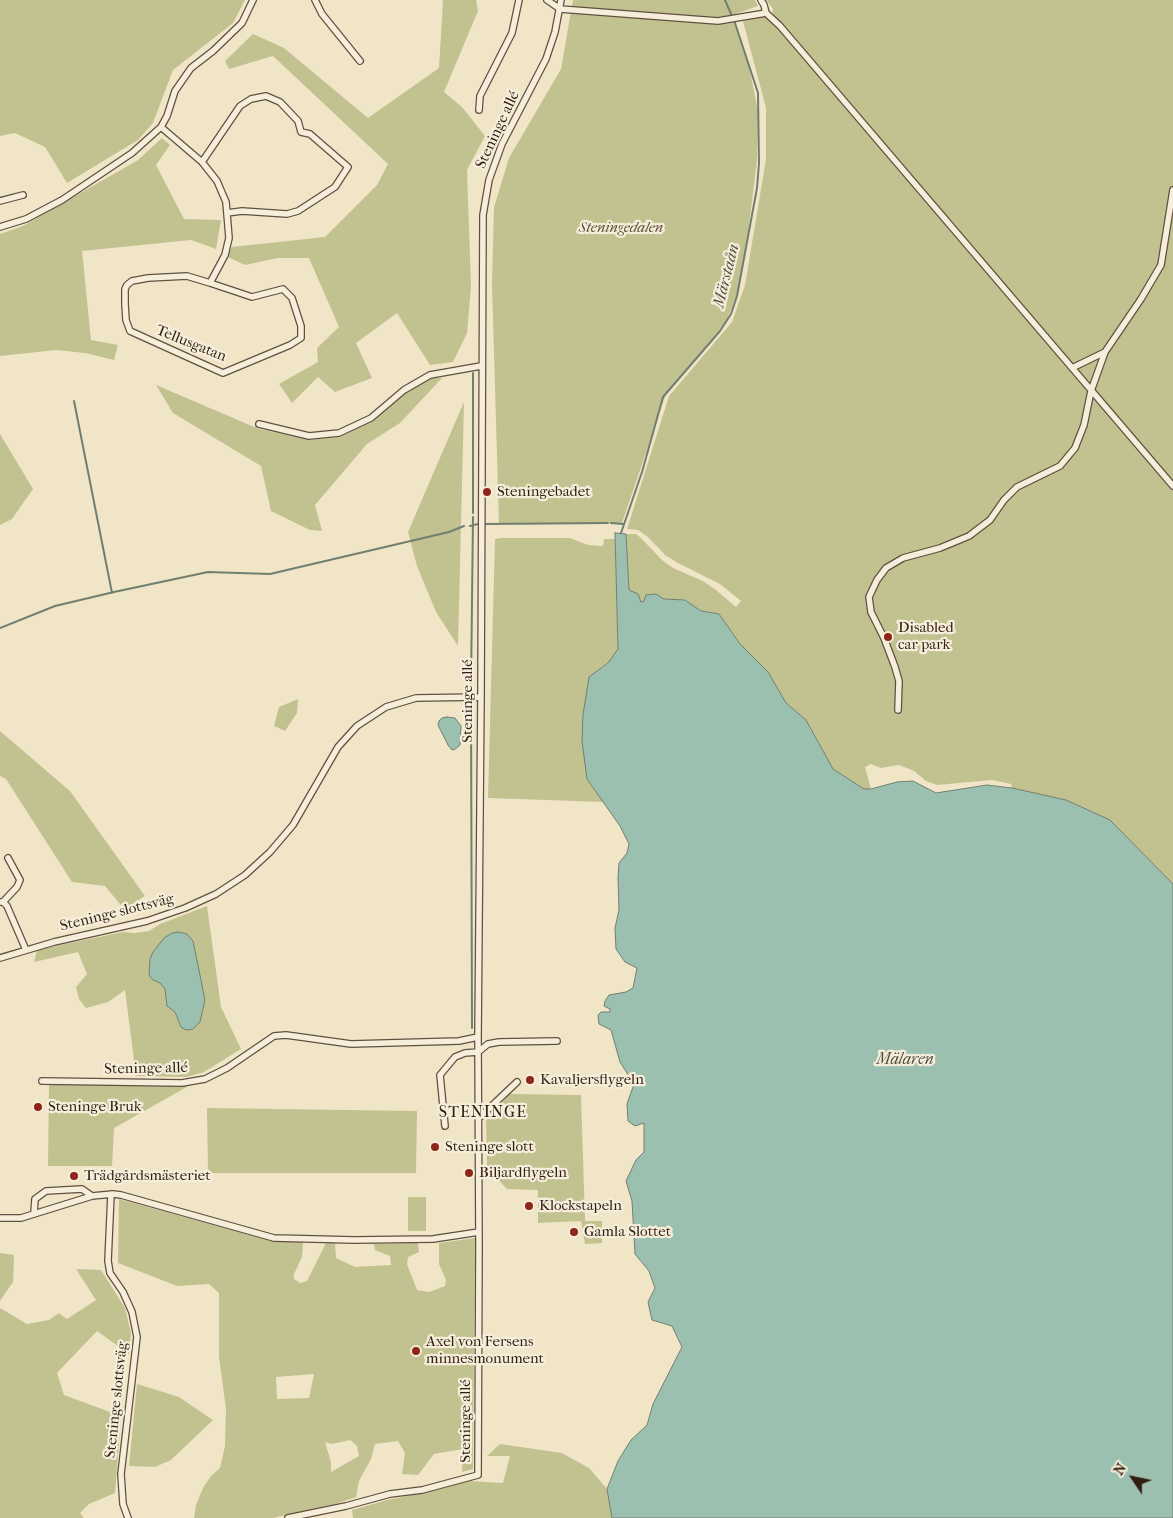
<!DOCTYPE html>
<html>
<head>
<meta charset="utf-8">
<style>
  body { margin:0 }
  #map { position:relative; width:1173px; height:1518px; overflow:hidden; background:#f1e5c8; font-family:"IM FELL French Canon",serif }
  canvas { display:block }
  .north { position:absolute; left:1108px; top:1453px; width:50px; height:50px; -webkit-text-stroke:4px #f6eedb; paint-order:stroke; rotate:304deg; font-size:14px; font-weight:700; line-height:20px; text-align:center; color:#311d12 }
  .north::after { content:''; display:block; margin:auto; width:18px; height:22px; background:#311d12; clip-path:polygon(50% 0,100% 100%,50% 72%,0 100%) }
</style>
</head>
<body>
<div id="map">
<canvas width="1173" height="1518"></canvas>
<div class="north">N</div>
</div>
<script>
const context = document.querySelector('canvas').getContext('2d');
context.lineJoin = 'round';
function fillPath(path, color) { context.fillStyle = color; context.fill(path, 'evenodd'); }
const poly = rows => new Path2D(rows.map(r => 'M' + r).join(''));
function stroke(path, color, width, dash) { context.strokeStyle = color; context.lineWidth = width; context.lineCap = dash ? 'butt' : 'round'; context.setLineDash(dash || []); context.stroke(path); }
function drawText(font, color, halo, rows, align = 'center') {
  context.font = font + ' "IM FELL French Canon",serif'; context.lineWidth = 4.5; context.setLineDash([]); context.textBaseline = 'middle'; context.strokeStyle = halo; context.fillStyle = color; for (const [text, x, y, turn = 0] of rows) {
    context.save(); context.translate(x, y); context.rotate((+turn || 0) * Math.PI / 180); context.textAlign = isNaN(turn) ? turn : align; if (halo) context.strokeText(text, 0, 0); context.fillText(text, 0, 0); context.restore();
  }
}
fillPath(poly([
  [0,0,245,0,233,23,173,70,153,123,138,140,67,183,45,147,15,133,0,136],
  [443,0,476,0,478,11,444,92,462,107,485,136,467,170,471,286,467,333,453,362,430,365,397,313,356,343,372,378,335,392,318,377,292,403,279,384,318,362,317,348,339,327,309,258,278,258,245,265,226,256,232,247,325,237,377,185,388,164,273,56,229,69,225,61,253,34,284,48,368,118,439,68],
  [573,0,755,0,758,6,724,18,726,24,734,22,747,57,758,111,757,161,746,249,739,289,726,322,666,394,622,523,499,524,492,285,494,207,509,158,561,69],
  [766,0,1173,0,1173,884,1110,820,1066,800,1012,788,1011,784,992,780,937,785,926,781,914,771,899,765,881,768,871,764,865,767,871,789,864,789,833,769,806,720,786,703,768,672,740,644,719,614,701,611,685,600,664,599,641,602,629,590,626,534,636,534,641,538,662,560,673,568,703,581,716,590,736,607,741,601,720,584,678,563,665,555,649,538,638,530,627,529,669,396,732,322,745,285,766,159,766,108,743,21,764,16,772,21,773,9],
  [162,138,170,145,156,165,184,219,221,220,216,249,191,240,82,251,91,340,118,345,114,360,85,353,56,350,0,356,0,234,23,226,138,160],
  [432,378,442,378,400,423,367,444,315,505,322,531,310,530,271,511,261,466,173,413,156,385,259,429,310,440,340,437,373,421,406,393],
  [464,402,458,646,436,612,417,566,408,532],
  [0,434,33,489,12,519,0,525],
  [501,538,570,538,588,545,603,546,604,539,615,539,618,649,609,662,589,677,587,779,603,802,488,798,495,539],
  [298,699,297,713,285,731,274,726,279,707],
  [0,731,70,791,145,896,124,909,105,886,72,882,6,779,0,776],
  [207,906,221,1007,241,1049,204,1072,186,1077,136,1076,125,990,108,1002,86,1008,79,999,76,987,87,974,78,952,34,962,37,950,123,932,135,933,149,931,160,924],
  [153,952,186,1030,181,1027,175,1012,167,1006,165,989,149,968],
  [49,1083,192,1084,114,1128,112,1166,48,1166],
  [510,1094,581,1095,585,1221,602,1221,602,1243,585,1244,581,1221,538,1223,538,1190,507,1189,487,1168,486,1119],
  [207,1108,417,1111,416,1173,208,1173],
  [408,1197,426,1197,426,1231,408,1231],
  [119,1199,271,1241,303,1242,302,1257,294,1274,294,1279,300,1283,307,1281,326,1243,335,1243,336,1258,355,1267,391,1265,390,1256,375,1250,374,1244,418,1243,419,1252,408,1257,407,1264,417,1290,429,1292,445,1286,446,1280,439,1264,439,1243,475,1238,473,1469,462,1472,463,1449,434,1454,418,1475,402,1474,405,1453,398,1441,375,1444,371,1459,359,1481,356,1497,332,1505,273,1518,194,1518,196,1505,203,1488,211,1476,220,1468,225,1446,226,1409,219,1357,219,1293,209,1284,177,1286,118,1263],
  [314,1374,309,1398,277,1399,276,1377],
  [350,1440,357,1446,359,1456,331,1472,331,1462,325,1442,332,1444],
  [0,1253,14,1255,13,1282,0,1301],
  [76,1269,101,1270,125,1308,131,1333,129,1354,97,1331,57,1373,64,1395,121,1416,115,1493,89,1504,80,1513,84,1518,0,1518,0,1308,27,1324,49,1320,59,1313,67,1319,96,1300],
  [137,1384,179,1397,213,1420,171,1460,155,1467,129,1466],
  [500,1444,562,1453,589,1468,607,1489,612,1518,353,1518,352,1510,387,1500,428,1492,470,1481,503,1483,510,1456,487,1456]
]), '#c2c290');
const water = poly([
  [615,533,626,534,629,590,638,594,641,602,644,601,646,595,656,594,664,599,685,600,701,611,719,614,740,644,768,672,786,703,806,720,833,769,864,789,871,789,897,782,913,781,936,793,987,785,1012,788,1066,800,1110,820,1173,884,1173,1518,612,1518,607,1489,618,1461,631,1440,647,1425,653,1404,682,1347,672,1326,652,1320,648,1302,655,1288,649,1271,635,1254,632,1201,626,1181,636,1160,644,1152,644,1123,635,1126,628,1121,627,1104,634,1084,620,1062,611,1030,599,1024,598,1015,601,1012,610,1012,610,1009,604,1006,605,1001,609,995,626,992,633,988,637,968,625,962,616,949,615,928,619,910,618,878,619,863,627,853,629,844,620,826,587,779,582,741,583,715,589,677,608,663,618,649,615,533],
  [447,717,455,718,461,726,460,745,454,750,451,749,448,745,438,725,439,721,442,718,447,717],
  [178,932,187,934,193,941,205,1000,200,1022,193,1029,186,1030,181,1027,175,1012,167,1006,165,989,160,983,153,980,149,975,150,959,153,952,164,938,172,933,178,932]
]);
fillPath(water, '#9cc0af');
stroke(water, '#717f70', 1);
stroke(poly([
  [725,0,732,16],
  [74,401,112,593],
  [473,513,473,373],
  [611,523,623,524],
  [485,524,608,523],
  [470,526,478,524],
  [621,533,642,472,663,397,720,331,731,314,737,296,757,188,759,163,758,93,734,20],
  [0,628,55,606,114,592,208,572,270,574,449,532,464,526],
  [471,684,473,517],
  [471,706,472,1028]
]), '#717f70', 2);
const street = poly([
  [315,0,322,14,360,61],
  [547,0,560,9,718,21,766,13,780,26,1173,486],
  [761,0,764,5,766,13],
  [479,110,480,96,512,33,519,0],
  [161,127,202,162,217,181,226,202,229,238,225,255,210,283,187,276,148,278,132,281,127,285,125,289,125,304,126,320,130,331,223,373,290,345,301,338,301,326,292,298,283,289,252,297,210,283],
  [202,162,240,106,251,99,266,96,280,102,298,121,301,132,310,134,348,167,335,187,298,211,287,214,242,211,227,213],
  [0,201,23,195],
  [0,227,26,219,62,200,132,153,161,127,167,116,175,91,191,68,213,51,242,23,253,0],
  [1072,368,1105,352,1141,299,1161,265,1173,190],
  [259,424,309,436,339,433,371,418,404,390,430,375,481,366],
  [898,710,899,681,895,667,884,638,871,612,869,597,877,580,886,568,903,558,940,548,969,536,990,520,1004,500,1017,487,1060,466,1075,448,1084,425,1091,391,1105,352],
  [0,902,3,902,7,906,26,950],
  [3,902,17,887,20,880,8,858],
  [0,958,54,942,147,921,185,908,216,894,245,875,270,852,293,825,338,747,357,726,386,707,416,698,481,697],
  [42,1081,182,1083,205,1079,227,1068,274,1036,286,1035,351,1044,459,1041,478,1037,481,697,483,215,489,180,502,144,546,59,555,32,561,0],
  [479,1118,517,1082],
  [445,1126,440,1075,455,1057,465,1053,478,1052,488,1044,499,1042,557,1041],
  [111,1194,108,1261,110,1273,123,1292,132,1312,137,1337,121,1474,123,1504,128,1518],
  [34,1213,35,1199,46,1191,82,1189,92,1196],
  [0,1218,21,1218,92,1196,113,1194,121,1195,274,1238,354,1240,433,1239,479,1232],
  [288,1518,346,1506,390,1494,422,1490,478,1475,479,1246,478,1037]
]);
stroke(street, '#614f40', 8);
stroke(street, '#f6eedb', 5.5);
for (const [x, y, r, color] of [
  [487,492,5,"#8f2418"],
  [888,637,5,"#8f2418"],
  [530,1080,5,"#8f2418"],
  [38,1107,5,"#8f2418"],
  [435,1147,5,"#8f2418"],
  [469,1173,5,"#8f2418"],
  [74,1176,5,"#8f2418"],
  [529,1206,5,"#8f2418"],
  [574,1232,5,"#8f2418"],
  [416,1351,5,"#8f2418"]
]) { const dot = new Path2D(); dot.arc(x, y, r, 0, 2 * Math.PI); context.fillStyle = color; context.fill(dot); stroke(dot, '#f6eedb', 2); }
drawText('15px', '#311d12', '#f6eedb', [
  ["Steninge allé",498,130,-65],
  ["Tellusgatan",191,344,22],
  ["Steninge allé",468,701,-90],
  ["Steninge slottsväg",117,913,-14],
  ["Steninge allé",146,1069,-1],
  ["Steninge slottsväg",117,1400,-84],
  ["Steninge allé",466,1421,-90]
]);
drawText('italic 15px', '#5c4f38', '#f6eedb', [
  ["Steningedalen",621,228]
]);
drawText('15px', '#311d12', '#f6eedb', [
  ["Steningebadet",497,492],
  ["Disabled",898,628],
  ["car park",898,645],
  ["Kavaljersflygeln",540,1080],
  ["Steninge Bruk",48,1107],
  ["Steninge slott",445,1147],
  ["Biljardflygeln",479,1173],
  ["Trädgårdsmästeriet",84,1176],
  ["Klockstapeln",539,1206],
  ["Gamla Slottet",584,1232],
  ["Axel von Fersens",426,1342],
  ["minnesmonument",426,1359]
], 'left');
drawText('italic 16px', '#514e41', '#f6eedb', [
  ["Märstaån",727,276,-76],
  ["Mälaren",905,1060]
]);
context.letterSpacing = '1px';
drawText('16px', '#311d12', '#f6eedb', [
  ["STENINGE",483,1113]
]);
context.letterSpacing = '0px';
</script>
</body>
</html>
